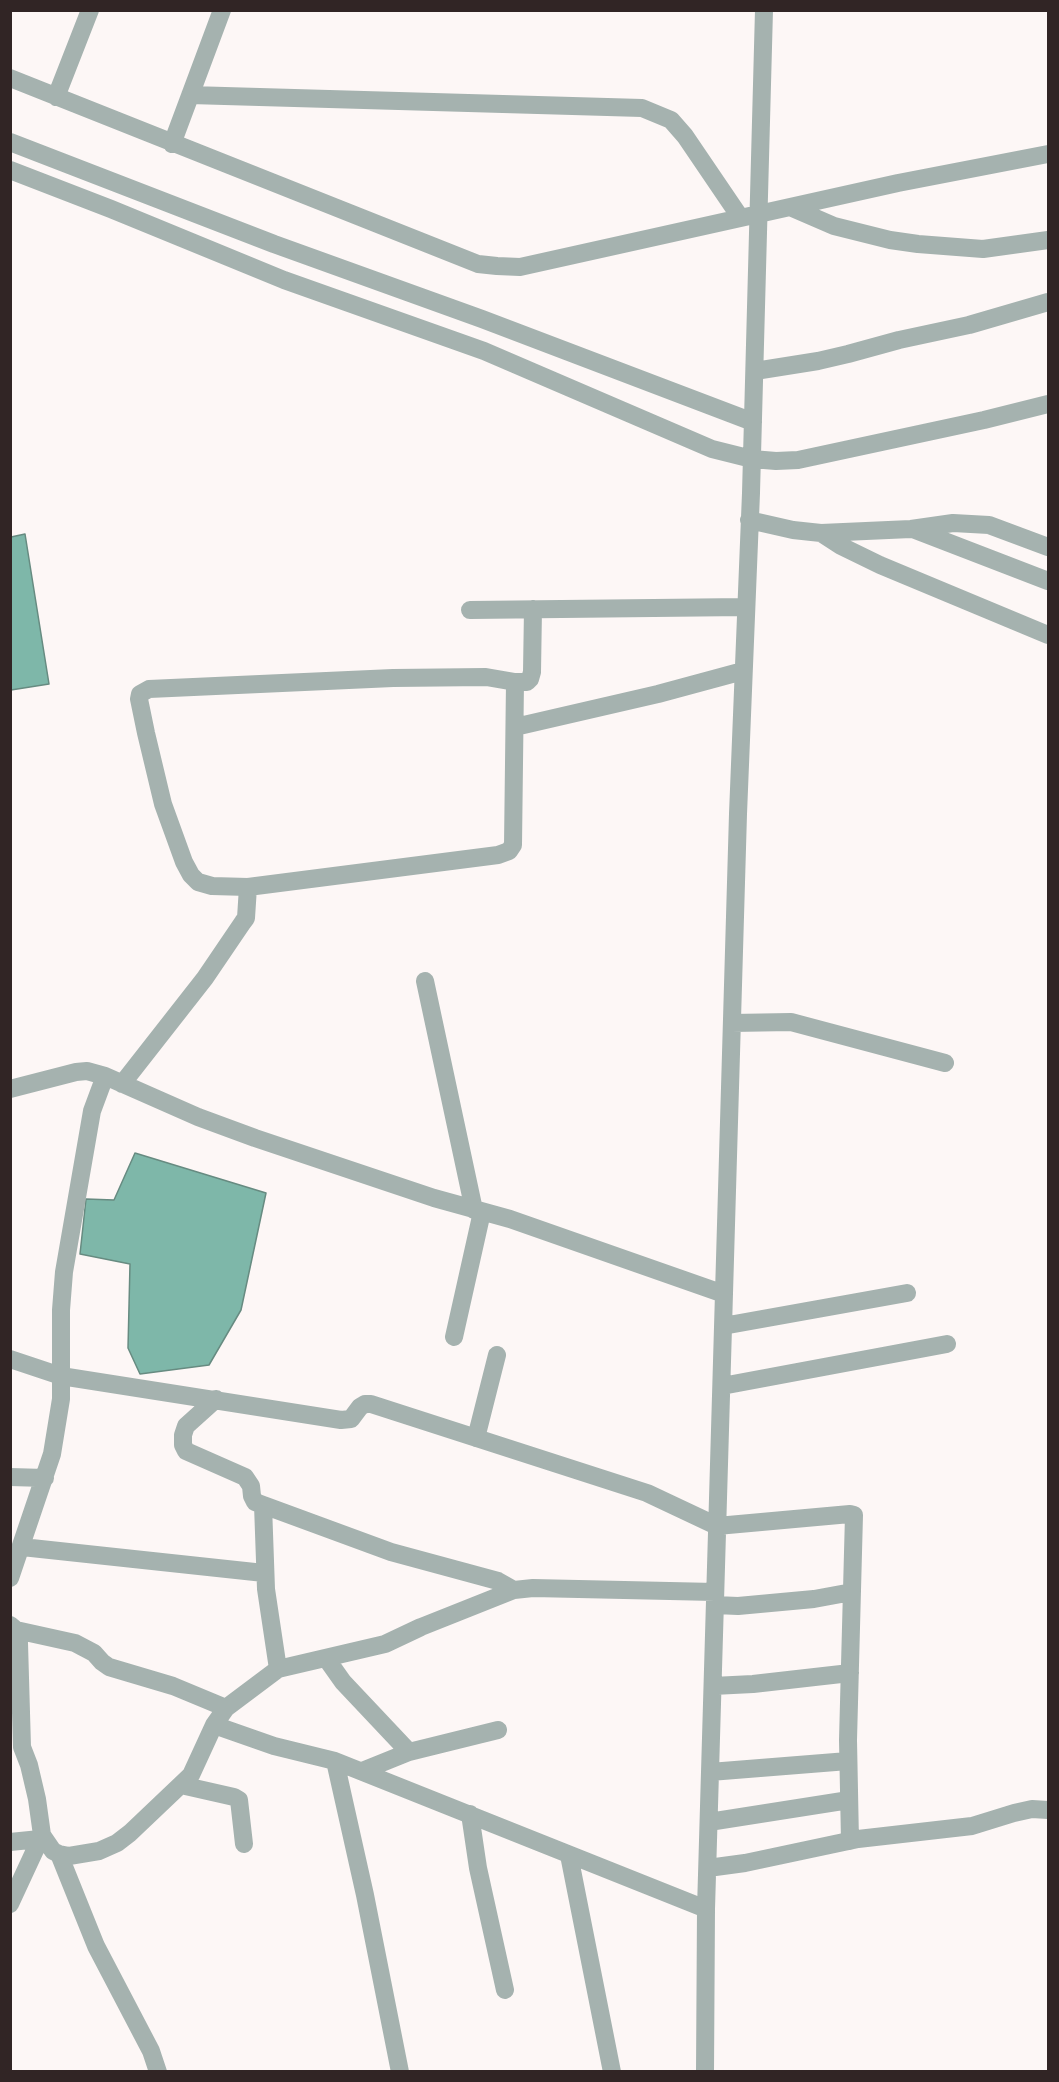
<!DOCTYPE html>
<html>
<head>
<meta charset="utf-8">
<style>
  body { margin:0 }
  #map { position:relative; width:1059px; height:2082px; overflow:hidden; background:#fdf7f6; font-family:Helvetica,sans-serif }
  canvas { display:block }
  .frame { position:absolute; inset:0; border:12px solid #312525; pointer-events:none }
</style>
</head>
<body>
<div id="map">
<canvas width="1059" height="2082"></canvas>
<div class="frame"></div>
</div>
<script>
const context = document.querySelector('canvas').getContext('2d');
context.lineJoin = 'round';
function fillPath(path, color) { context.fillStyle = color; context.fill(path, 'evenodd'); }
const poly = rows => new Path2D(rows.map(r => 'M' + r).join(''));
function stroke(path, color, width, dash) { context.strokeStyle = color; context.lineWidth = width; context.lineCap = dash ? 'butt' : 'round'; context.setLineDash(dash || []); context.stroke(path); }
const water = poly([
  [25,534,49,684,11,690,11,537,25,534],
  [135,1153,266,1193,241,1310,209,1365,140,1374,128,1348,130,1264,80,1254,86,1199,114,1200,135,1153]
]);
fillPath(water, '#7eb7a9');
stroke(water, '#678b81', 1.5);
stroke(poly([
  [10,78,478,264,497,266,520,267,898,183,1048,154],
  [190,95,642,108,671,120,685,136,740,217],
  [56,97,90,10],
  [10,142,274,244,482,319,753,422],
  [172,144,222,10],
  [10,170,111,209,284,280,484,351,712,449,752,459,776,461,798,460,984,420,1048,404],
  [790,207,834,226,890,240,918,244,983,249,1048,240],
  [755,371,818,361,848,354,899,340,969,325,1048,302],
  [749,520,793,530,821,533,911,529,953,523,989,525,1048,547],
  [913,529,1048,581],
  [821,533,841,546,880,565,1048,635],
  [470,610,745,607],
  [515,727,658,694,743,671],
  [248,887,212,886,198,882,191,875,184,862,163,804,146,733,139,699,140,694,149,689,393,678,486,677,515,682,527,682,530,679,532,672,533,609],
  [425,981,474,1210],
  [732,1023,791,1022,945,1063],
  [122,1084,205,978,243,922,246,918,248,887,498,855,509,851,513,845,515,682],
  [10,1089,76,1072,87,1071,105,1076,198,1117,255,1138,434,1198,510,1219,724,1294],
  [723,1326,907,1293],
  [454,1337,482,1212],
  [10,1359,61,1376,61,1310,64,1272,92,1111,105,1076],
  [722,1386,947,1344],
  [216,1399,186,1426,183,1435,183,1445,186,1451,245,1477,251,1486,252,1496,255,1502,391,1552,498,1581,514,1590],
  [476,1438,497,1355],
  [10,1477,45,1478],
  [263,1505,266,1589,278,1669],
  [22,1547,264,1573],
  [10,1578,52,1454,61,1399,61,1376,341,1420,351,1419,360,1407,365,1404,371,1404,647,1493,717,1526,850,1514,854,1515,848,1740,850,1841],
  [715,1605,738,1606,814,1599,852,1592],
  [10,1625,16,1630,19,1643,22,1747,29,1765,37,1799,42,1835,53,1851,59,1854,69,1856,99,1851,117,1843,130,1833,191,1775,214,1725],
  [16,1630,75,1643,94,1653,102,1662,109,1667,173,1686,226,1708],
  [326,1658,343,1682,409,1752],
  [713,1686,753,1684,850,1673],
  [335,1761,274,1746,214,1725,226,1708,278,1669,385,1644,421,1627,514,1590,533,1588,715,1592],
  [362,1771,409,1752,498,1730],
  [710,1772,848,1761],
  [181,1785,234,1797,239,1800,244,1844],
  [470,1814,478,1868,505,1990],
  [709,1822,849,1800],
  [10,1842,40,1839],
  [59,1854,96,1946,151,2051,158,2072],
  [569,1855,612,2072],
  [708,1868,745,1863,858,1839,972,1826,1014,1813,1032,1809,1048,1810],
  [10,1904,42,1835],
  [400,2072,365,1895,335,1761,706,1909],
  [705,2072,706,1909,738,814,751,493,764,10]
]), '#a5b2af', 18);
</script>
</body>
</html>
